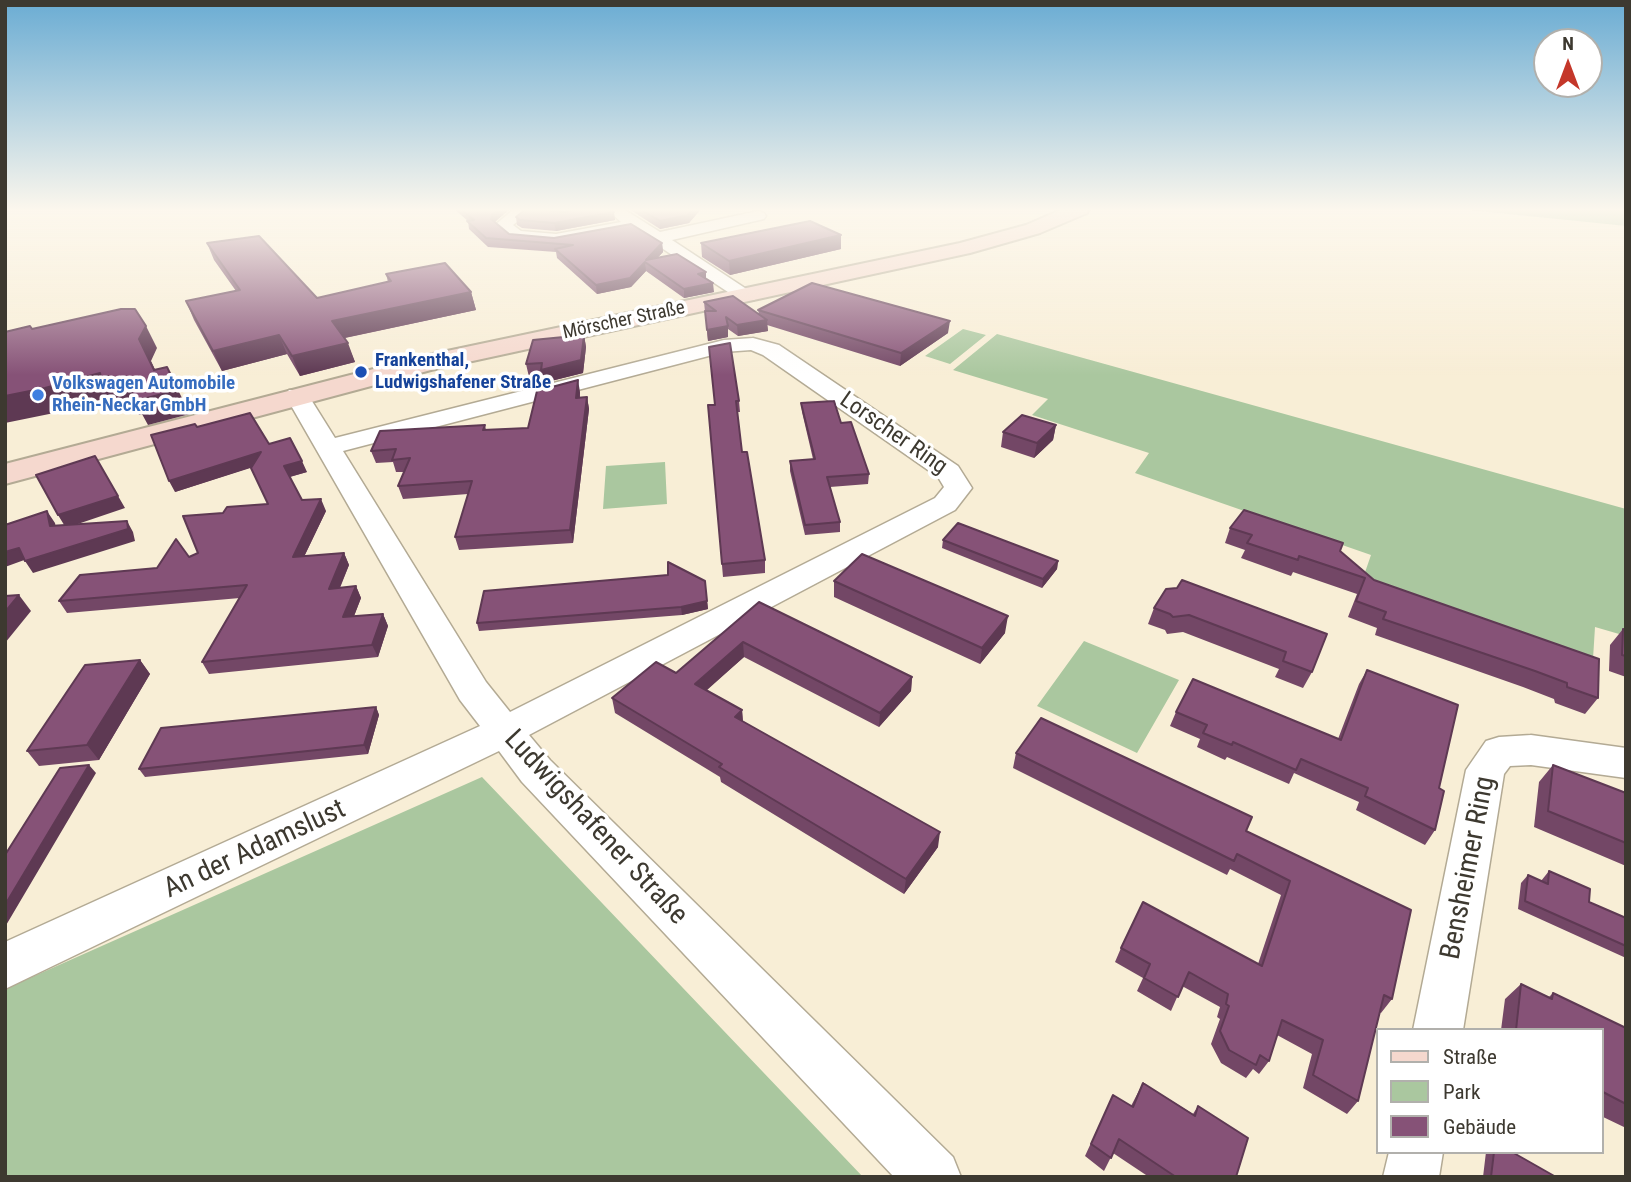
<!DOCTYPE html>
<html>
<head>
<meta charset="utf-8">
<style>
  body { margin:0 }
  #map { position:relative; width:1631px; height:1182px; overflow:hidden; background:#f8eed6; font-family:"Roboto Condensed",sans-serif }
  canvas { display:block }
  .frame { position:absolute; inset:0; border:7px solid #3d3930; pointer-events:none }
  .legend { position:absolute; left:1376px; top:1028px; width:228px; height:126px; box-sizing:border-box; background:#fff; border:2px solid #b1b0ac; margin:0; padding:9px 12px; list-style:none; font-size:21px; color:#3d3930 }
  .legend li { display:flex; align-items:center; gap:14px; height:35px }
  .legend b { width:35px; border:2px solid #b1b0ac }
  .north { position:absolute; left:1533px; top:28px; width:70px; height:70px; box-sizing:border-box; background:#fff; border:2px solid #b1b0ac; border-radius:50%; rotate:0deg; font-size:19px; font-weight:700; line-height:28px; text-align:center; color:#3d3930 }
  .north::after { content:''; display:block; margin:auto; width:24px; height:32px; background:#c4372a; clip-path:polygon(50% 0,100% 100%,50% 72%,0 100%) }
</style>
</head>
<body>
<div id="map">
<canvas width="1631" height="1182"></canvas>
<div class="frame"></div>
<ul class="legend">
<li><b style="height:9px;background:#f5d8ce"></b>Straße</li>
<li><b style="height:19px;background:#aac79f"></b>Park</li>
<li><b style="height:19px;background:#865277"></b>Gebäude</li>
</ul>
<div class="north">N</div>
</div>
<script>
const context = document.querySelector('canvas').getContext('2d');
context.lineJoin = 'round';
function fillPath(path, color) { context.fillStyle = color; context.fill(path, 'evenodd'); }
const poly = rows => new Path2D(rows.map(r => 'M' + r).join(''));
function stroke(path, color, width, dash) { context.strokeStyle = color; context.lineWidth = width; context.lineCap = dash ? 'butt' : 'round'; context.setLineDash(dash || []); context.stroke(path); }
function drawText(font, color, halo, rows, align = 'center') {
  context.font = font + ' "Roboto Condensed",sans-serif'; context.lineWidth = 7; context.setLineDash([]); context.textBaseline = 'middle'; context.strokeStyle = halo; context.fillStyle = color; for (const [text, x, y, turn = 0] of rows) {
    context.save(); context.translate(x, y); context.rotate((+turn || 0) * Math.PI / 180); context.textAlign = isNaN(turn) ? turn : align; if (halo) context.strokeText(text, 0, 0); context.fillText(text, 0, 0); context.restore();
  }
}
fillPath(poly([
  [1459,209,1626,209,1626,226],
  [963,329,986,335,950,364,925,356],
  [997,334,1626,509,1626,636,1595,627,1593,659,1362,581,1371,555,1135,473,1149,453,1032,415,1048,399,953,370],
  [665,462,667,504,603,509,606,466],
  [1084,641,1179,680,1137,753,1037,706],
  [482,777,863,1177,5,1177,5,989]
]), '#aac79f');
const street = poly([
  [514,209,591,209,589,212,567,217,527,214,513,225,521,231,556,234,621,222,611,213,615,209,625,210,660,232,758,211,764,213,766,216,764,219,672,240,757,296,754,300,740,300,633,229,556,244,511,240,495,225,514,209],
  [753,338,779,345,958,466,972,488,955,510,529,735,550,760,953,1157,961,1177,894,1177,522,782,499,751,5,989,5,942,480,726,460,700,285,395,289,390,305,390,335,438,724,340,753,338],
  [751,350,763,355,938,477,944,487,935,498,510,712,486,682,343,451,724,352,751,350],
  [1531,735,1626,748,1626,778,1531,765,1510,766,1504,774,1463,1030,1413,1030,1466,770,1486,741,1499,737,1531,735],
  [1389,1152,1443,1152,1439,1177,1383,1177,1389,1152]
]);
const secondary = poly([
  [1063,209,1089,209,1087,213,1040,233,970,253,431,370,5,484,5,464,428,355,960,243,1026,225,1063,209]
]);
stroke(street, '#b3aa94', 3);
stroke(secondary, '#b3aa94', 4);
fillPath(street, '#fff');
fillPath(secondary, '#f5d8ce');
fillPath(poly([
  [454,209,510,209,495,222,509,234,554,238,662,243,663,252,657,258,706,272,706,279,714,292,684,298,646,271,631,287,597,294,557,258,556,252,488,247,469,229,468,221],
  [629,209,701,209,689,223,660,229],
  [612,210,615,220,556,231,522,228,517,225,516,217,565,212],
  [841,235,841,249,730,275,702,257,701,243],
  [207,243,317,298,388,282,386,274,471,292,476,310,345,338,355,362,300,376,287,354,222,371,194,320,186,301,236,291,214,260],
  [704,302,759,314,758,310,948,333,900,366,767,325,768,331,738,336,728,329,728,337,708,341],
  [584,335,586,347,583,373,543,383,542,376,529,377,526,364],
  [580,392,580,398,587,397,589,409,573,543,459,550,455,537,468,494,403,499,398,486,404,472,396,472,393,462,376,463,371,451,485,425,486,430,528,428],
  [739,401,740,412,737,412,742,452,765,560,765,573,723,577,708,405],
  [801,403,841,423,869,474,868,484,830,487,840,522,840,532,805,535,790,471,790,461,813,459,802,412],
  [1056,425,1053,440,1034,458,1001,447,1003,432],
  [197,427,269,444,307,472,290,477,302,500,326,511,304,557,344,553,349,565,340,588,356,586,361,598,354,616,383,614,388,626,378,657,209,674,202,662,240,598,67,613,59,601,189,557,198,553,223,513,268,504,252,467,175,492],
  [1230,528,1340,551,1374,580,1598,698,1585,714,1555,703,1554,699,1523,687,1375,635,1377,628,1348,617,1357,594,1293,572,1291,576,1241,558,1245,550,1225,543],
  [943,540,1058,561,1057,569,1042,588,942,548],
  [705,581,708,609,682,615,479,631,477,623],
  [834,581,1005,633,980,664,834,597],
  [759,602,912,677,911,691,879,727,744,657,706,690,742,710,743,721,938,847,904,894,721,782,720,777,615,713,612,698,676,673],
  [1154,608,1327,634,1312,672,1303,688,1275,677,1279,669,1183,632,1167,634,1165,630,1148,624],
  [1623,629,1626,630,1626,677,1609,671,1610,645],
  [140,660,150,674,99,760,39,766,27,751],
  [1367,670,1439,788,1435,830,1425,845,1356,810,1359,802,1294,773,1289,784,1227,757,1225,760,1197,747,1200,739,1170,726,1176,712,1338,739,1359,684],
  [376,707,379,715,368,754,145,777,139,769],
  [1016,753,1246,831,1411,910,1392,999,1381,1013,1379,1012,1358,1101,1347,1114,1303,1088,1312,1054,1277,1035,1269,1061,1259,1074,1253,1069,1246,1078,1221,1063,1211,1044,1220,1019,1217,1017,1220,1007,1182,986,1171,1011,1137,991,1143,978,1115,962,1121,948,1258,964,1281,895,1230,869,1227,875,1013,768],
  [1553,765,1626,793,1626,866,1534,827,1539,782],
  [1549,871,1589,902,1626,918,1626,958,1518,909,1521,883,1528,875,1541,881],
  [1521,984,1549,997,1553,993,1626,1028,1626,1128,1601,1116,1601,1030,1501,1030,1505,999],
  [1143,1083,1193,1114,1198,1106,1236,1177,1149,1177,1113,1153,1104,1171,1085,1156,1113,1095,1131,1106],
  [1486,1152,1512,1152,1556,1177,1483,1177]
]), '#734766');
fillPath(poly([
  [499,209,510,209,493,223,491,219,492,215],
  [693,209,701,209,689,223,660,229,660,221],
  [614,212,615,220,556,231,554,223],
  [841,235,841,249,730,275,729,261],
  [662,243,663,252,650,266,646,260],
  [645,262,646,271,631,287,597,294,596,285],
  [706,272,706,281,698,274],
  [713,283,714,292,684,298,684,289],
  [471,292,476,310,339,339,332,321],
  [767,320,768,331,738,336,737,325],
  [950,321,948,333,900,366,901,353],
  [146,326,157,348,151,361,166,393,139,339],
  [728,326,728,337,708,341,707,330],
  [279,335,287,354,222,371,213,351],
  [584,335,586,347,583,373,543,383,541,370],
  [348,343,355,362,300,376,292,356],
  [100,373,124,385,131,390,178,390,190,414,148,425,142,414,139,415,136,408,124,411,118,400,114,401,111,397,59,412,5,423,5,396],
  [578,380,580,392,578,410,576,398],
  [587,397,589,409,573,543,570,530],
  [1056,425,1053,440,1034,458,1037,443],
  [261,452,266,463,175,492,169,481],
  [95,456,125,508,66,528,58,515],
  [302,461,307,472,289,477,284,466],
  [321,499,326,511,298,569,293,557],
  [47,511,55,523,58,538,50,526],
  [127,521,133,532,135,541,33,573,25,561],
  [19,548,27,559,5,567,5,552],
  [344,553,349,565,334,601,329,589],
  [1058,561,1057,569,1042,588,1043,579],
  [356,586,361,598,349,629,343,617],
  [19,595,31,611,5,643,5,612],
  [707,601,708,609,682,615,681,607],
  [383,614,388,626,378,657,372,645],
  [1008,616,1005,633,980,664,982,648],
  [743,642,744,657,697,699,695,684],
  [140,660,150,674,99,760,87,745],
  [912,677,911,691,879,727,880,713],
  [376,707,379,715,368,754,364,745],
  [742,710,743,725,735,717],
  [89,765,96,773,5,927,5,905],
  [940,832,938,847,904,894,906,879]
]), '#5e3953');
const building = poly([
  [461,209,499,209,492,215,491,219,509,234,554,238,631,224,662,243,646,260,677,254,706,272,698,274,713,283,684,289,645,262,630,278,596,285,555,249,573,245,486,238,467,221,474,220,461,209],
  [526,209,565,212,576,209,611,209,614,212,554,223,520,220,516,217,526,209],
  [640,209,693,209,688,215,660,221,640,209],
  [810,221,841,235,729,261,701,243,810,221],
  [259,236,317,298,391,281,386,274,445,263,471,292,332,321,348,343,292,356,279,335,213,351,186,301,240,290,207,243,259,236],
  [812,283,950,321,901,353,758,310,812,283],
  [733,296,767,320,737,325,726,317,728,326,707,330,705,311,716,311,704,302,733,296],
  [121,309,135,309,146,326,139,339,154,370,167,367,178,390,135,401,131,390,127,391,124,385,111,388,108,376,101,378,100,373,45,388,5,396,5,332,30,326,32,329,121,309],
  [584,335,581,360,541,370,542,363,526,364,533,340,584,335],
  [730,343,739,401,736,401,742,452,747,452,765,560,722,564,708,405,715,405,709,347,730,343],
  [578,380,576,398,587,397,570,530,455,537,472,481,398,486,410,458,392,460,396,449,371,451,380,431,485,425,483,430,528,428,537,391,578,380],
  [834,401,841,423,851,422,869,474,827,477,840,522,805,525,790,461,815,459,801,403,834,401],
  [250,413,269,444,290,438,302,461,284,466,302,500,321,499,293,557,344,553,329,589,356,586,343,617,383,614,372,645,202,662,247,585,59,601,80,575,157,568,176,539,189,557,198,553,183,516,223,513,227,507,268,504,251,468,261,452,169,481,151,435,195,424,197,427,250,413],
  [1022,415,1056,425,1037,443,1003,432,1022,415],
  [95,456,118,496,58,515,36,475,95,456],
  [1244,510,1343,543,1340,551,1374,580,1599,659,1598,698,1567,687,1567,683,1535,671,1383,619,1386,612,1356,601,1365,578,1299,556,1298,560,1247,543,1252,535,1230,528,1244,510],
  [47,511,50,526,127,521,128,529,25,561,19,548,5,552,5,525,47,511],
  [958,523,1058,561,1043,579,943,540,958,523],
  [862,554,1008,616,982,648,834,581,862,554],
  [668,562,705,581,707,601,681,607,477,623,484,591,668,575,668,562],
  [1182,580,1327,634,1312,672,1283,661,1286,652,1189,615,1173,617,1170,614,1154,608,1166,589,1177,588,1182,580],
  [19,595,5,612,5,596,19,595],
  [759,602,912,677,880,713,743,642,695,684,742,710,735,717,940,832,906,879,719,767,722,764,612,698,656,662,676,673,759,602],
  [1623,629,1626,630,1626,656,1622,655,1623,629],
  [140,660,87,745,27,751,85,665,140,660],
  [1367,670,1458,705,1439,788,1444,791,1435,830,1365,796,1368,788,1301,759,1296,770,1233,742,1232,745,1203,733,1207,725,1176,712,1193,679,1341,740,1367,670],
  [376,707,364,745,139,769,161,728,376,707],
  [1041,718,1252,817,1246,831,1411,910,1392,999,1384,995,1358,1101,1313,1075,1323,1040,1282,1020,1269,1061,1260,1055,1256,1065,1229,1050,1220,1031,1229,1006,1226,1004,1228,994,1189,972,1178,997,1144,978,1150,964,1121,948,1143,902,1262,966,1290,881,1237,854,1234,861,1016,753,1041,718],
  [89,765,5,905,5,855,60,768,89,765],
  [1553,765,1626,793,1626,843,1548,811,1553,765],
  [1549,871,1590,889,1589,902,1626,918,1626,946,1525,901,1528,875,1548,884,1549,871],
  [1521,984,1552,999,1553,993,1626,1028,1626,1104,1601,1091,1601,1030,1516,1030,1521,984],
  [1143,1083,1195,1116,1198,1106,1248,1138,1236,1177,1176,1177,1119,1139,1111,1158,1091,1144,1113,1095,1133,1107,1143,1083],
  [1494,1152,1512,1152,1556,1177,1491,1177,1494,1152]
]);
fillPath(building, '#865277');
stroke(building, '#5e3953', 2);
const sky = context.createLinearGradient(0, 0, 0, 375);
sky.addColorStop(0, '#6aacd3');
sky.addColorStop(0.56, '#fcf7ed');
sky.addColorStop(1, '#fcf7ed00');
context.fillStyle = sky;
context.fillRect(0, 0, 1631, 375);
for (const [x, y, r, color] of [
  [361,372,7,"#1a4fb4"],
  [38,395,7,"#3f7fe0"]
]) { const dot = new Path2D(); dot.arc(x, y, r, 0, 2 * Math.PI); context.fillStyle = color; context.fill(dot); stroke(dot, '#fff', 2.5); }
drawText('19px', '#3d3930', '#fff', [
  ["Mörscher Straße",624,321,-12]
]);
drawText('bold 19px', '#164399', '#fff', [
  ["Frankenthal,",375,361],
  ["Ludwigshafener Straße",375,383]
], 'left');
drawText('bold 19px', '#366cbe', '#fff', [
  ["Volkswagen Automobile",52,384],
  ["Rhein-Neckar GmbH",52,406]
], 'left');
drawText('23px', '#3d3930', '#fff', [
  ["Lorscher Ring",893,434,35]
]);
drawText('28px', '#3d3930', '#fff', [
  ["Ludwigshafener Straße",595,828,47],
  ["An der Adamslust",255,850,-25],
  ["Bensheimer Ring",1469,868,-79]
]);
</script>
</body>
</html>
